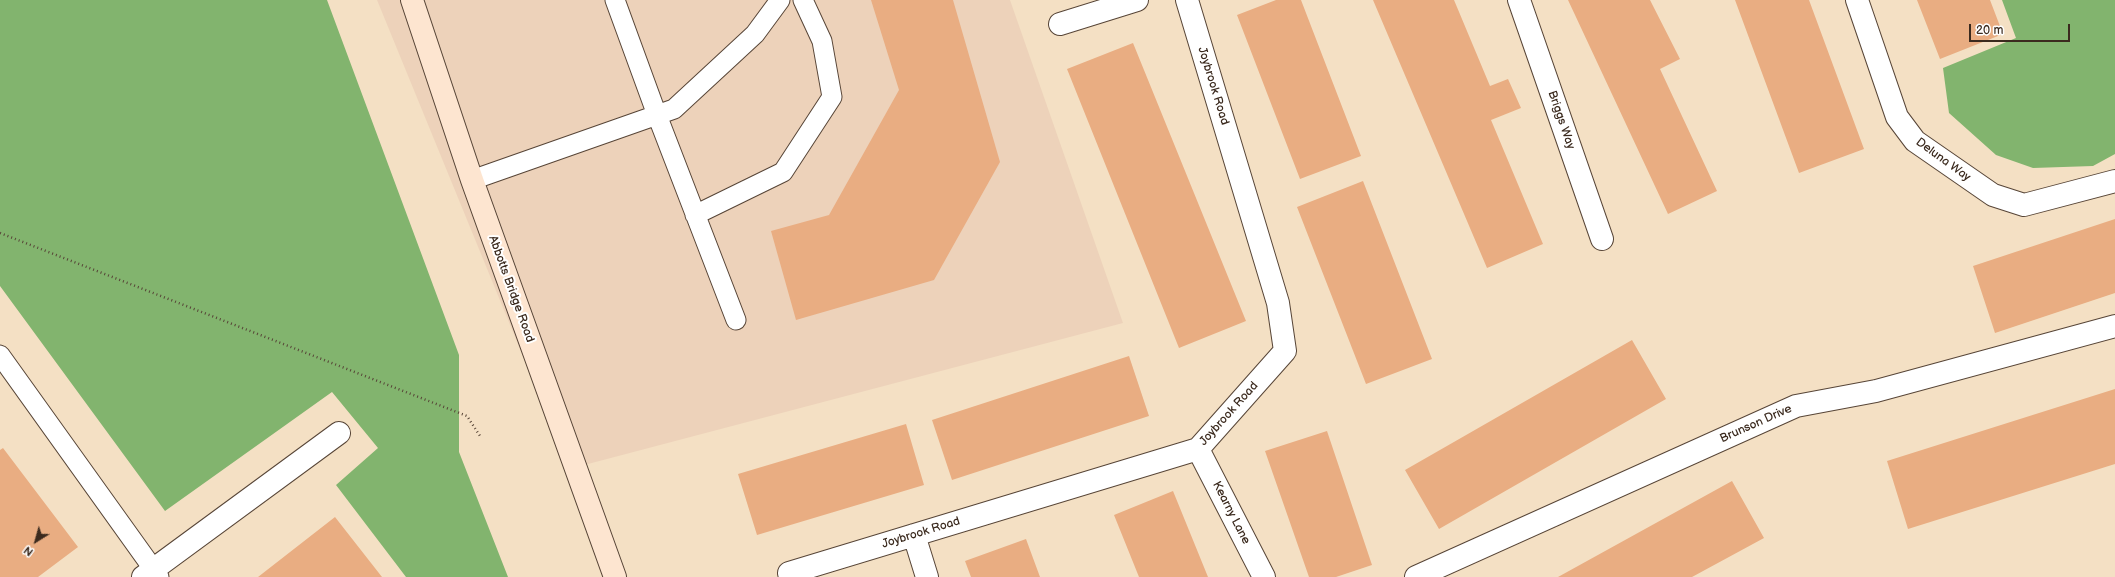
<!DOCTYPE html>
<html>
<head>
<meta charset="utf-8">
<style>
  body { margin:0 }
  #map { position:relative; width:2115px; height:577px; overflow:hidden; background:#f4e0c4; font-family:"Balsamiq Sans",sans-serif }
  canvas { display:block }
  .north { position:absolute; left:16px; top:521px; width:40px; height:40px; -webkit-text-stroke:3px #fff; paint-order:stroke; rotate:217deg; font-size:11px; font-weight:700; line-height:16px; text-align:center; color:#3b2a1e }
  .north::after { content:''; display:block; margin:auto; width:14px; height:18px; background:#3b2a1e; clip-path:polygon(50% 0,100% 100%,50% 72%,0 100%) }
  .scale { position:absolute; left:1969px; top:24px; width:101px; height:18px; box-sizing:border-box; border:2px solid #3b2a1e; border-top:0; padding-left:5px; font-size:12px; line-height:14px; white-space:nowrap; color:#3b2a1e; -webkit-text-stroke:3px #fff; paint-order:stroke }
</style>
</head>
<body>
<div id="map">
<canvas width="2115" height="577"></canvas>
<div class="north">N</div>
<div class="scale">20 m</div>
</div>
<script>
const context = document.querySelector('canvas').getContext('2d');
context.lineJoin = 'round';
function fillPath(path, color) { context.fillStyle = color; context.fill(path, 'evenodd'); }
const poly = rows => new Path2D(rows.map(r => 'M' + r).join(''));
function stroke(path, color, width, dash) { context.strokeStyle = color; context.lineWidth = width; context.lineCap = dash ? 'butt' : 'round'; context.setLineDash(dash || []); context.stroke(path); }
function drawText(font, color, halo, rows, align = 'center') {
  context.font = font + ' "Balsamiq Sans",sans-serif'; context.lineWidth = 4; context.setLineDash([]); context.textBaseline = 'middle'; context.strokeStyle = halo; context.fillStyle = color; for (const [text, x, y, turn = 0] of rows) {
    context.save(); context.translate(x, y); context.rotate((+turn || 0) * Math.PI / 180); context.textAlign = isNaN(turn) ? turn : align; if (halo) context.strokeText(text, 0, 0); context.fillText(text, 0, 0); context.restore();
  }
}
fillPath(poly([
  [377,0,1010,0,1123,323,569,469]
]), '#edd2ba');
fillPath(poly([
  [0,0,327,0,459,355,459,452,508,577,406,577,336,485,378,448,332,392,165,511,0,286],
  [2002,0,2115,0,2115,154,2093,166,2033,168,1996,155,1949,113,1943,68,2016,38]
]), '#82b46e');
fillPath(poly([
  [871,0,953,0,1000,162,934,280,796,320,771,231,829,215,899,90],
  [1276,0,1301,0,1361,156,1300,179,1237,15],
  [1373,0,1454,0,1490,86,1508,79,1521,108,1491,120,1543,244,1487,268],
  [1568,0,1650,0,1680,59,1660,69,1717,191,1668,214],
  [1735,0,1809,0,1864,149,1799,173],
  [1917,0,1990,0,2003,34,1940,59],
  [1133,43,1246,321,1179,348,1067,69],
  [1363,181,1432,359,1366,384,1297,207],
  [2115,219,2115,293,1995,333,1973,266],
  [1632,340,1666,399,1439,529,1405,470],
  [1129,356,1149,416,952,480,932,420],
  [2115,389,2115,464,1908,529,1887,461],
  [906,424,924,485,757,535,738,474],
  [1327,431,1372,565,1336,577,1309,577,1265,451],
  [3,448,78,547,38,577,0,577,0,450],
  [1732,481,1764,538,1692,577,1558,577],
  [1173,491,1208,577,1139,577,1114,515],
  [335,517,382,577,258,577],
  [1026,539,1040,577,971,577,965,561]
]), '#e9ad82');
const lane = poly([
  [615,0,657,115,736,320],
  [472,180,674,109,755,34,780,0],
  [695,215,783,172,832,97,822,41,803,0],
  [0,355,159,577]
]);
const street = poly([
  [1519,0,1602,239],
  [1857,0,1897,117,1915,141,1993,195,2024,205,2115,181],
  [1060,24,1137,0],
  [1198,449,1264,577],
  [914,535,927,577],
  [789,573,1198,449,1285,351,1278,303,1187,0],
  [143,577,339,433],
  [1416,577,1796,406,1876,391,2115,326]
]);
const secondary = poly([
  [412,0,472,180,615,577]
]);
stroke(lane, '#574537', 21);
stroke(street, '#574537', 24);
stroke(secondary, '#574537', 24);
stroke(poly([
  [0,233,467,416,480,436]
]), '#574537', 2.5, [1, 3]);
stroke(lane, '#fff', 19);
stroke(street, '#fff', 22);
stroke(secondary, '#fde5d0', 22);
drawText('12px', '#3b2a1e', '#fff', [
  ["Joybrook Road",1213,86,73],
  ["Briggs Way",1561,120,71],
  ["Deluna Way",1943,160,36],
  ["Abbotts Bridge Road",511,289,70],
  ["Joybrook Road",1229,414,-48],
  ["Brunson Drive",1756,424,-24],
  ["Kearny Lane",1231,513,63],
  ["Joybrook Road",921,533,-17]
]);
</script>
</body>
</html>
